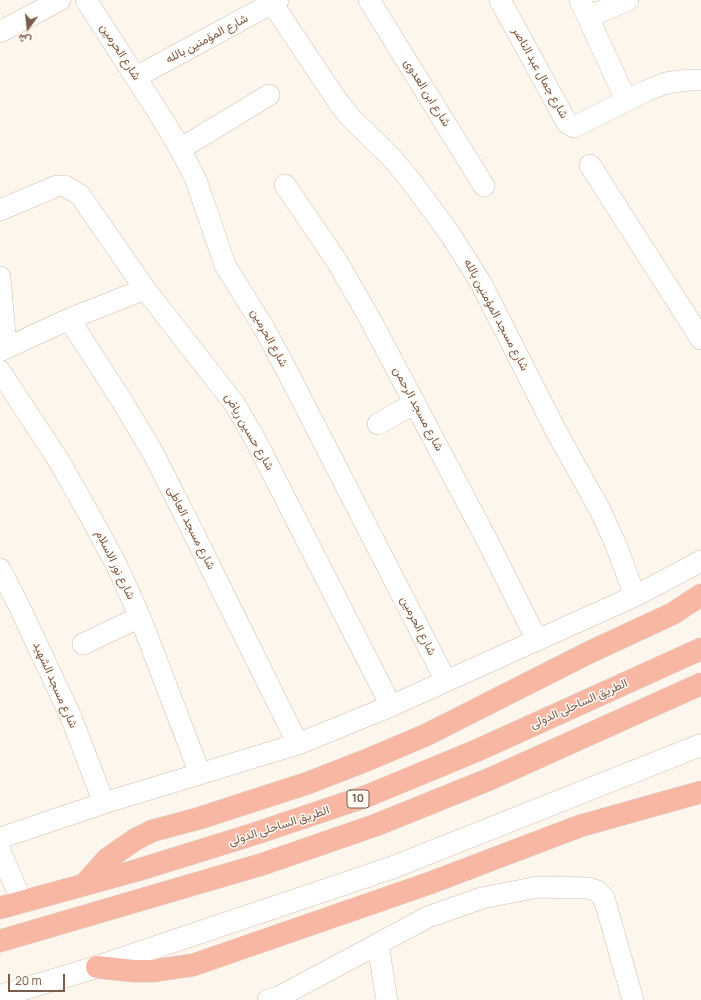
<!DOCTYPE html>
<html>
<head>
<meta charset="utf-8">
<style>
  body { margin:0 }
  #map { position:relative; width:701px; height:1000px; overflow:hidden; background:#fdf6ec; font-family:Manrope,Vazirmatn,sans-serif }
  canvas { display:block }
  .north { position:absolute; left:8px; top:8px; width:40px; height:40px; -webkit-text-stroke:3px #fffaf3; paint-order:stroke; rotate:195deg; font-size:11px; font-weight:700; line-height:16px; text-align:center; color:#7a5c4d }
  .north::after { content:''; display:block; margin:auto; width:14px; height:18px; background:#7a5c4d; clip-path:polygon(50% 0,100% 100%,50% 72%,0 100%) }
  .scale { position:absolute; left:8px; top:974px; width:57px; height:18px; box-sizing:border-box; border:2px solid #7a5c4d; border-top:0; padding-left:5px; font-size:12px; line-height:14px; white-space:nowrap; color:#7a5c4d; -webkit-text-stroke:3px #fffaf3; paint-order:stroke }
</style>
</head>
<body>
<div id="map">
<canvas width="701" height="1000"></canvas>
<div class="north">ش</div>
<div class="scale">20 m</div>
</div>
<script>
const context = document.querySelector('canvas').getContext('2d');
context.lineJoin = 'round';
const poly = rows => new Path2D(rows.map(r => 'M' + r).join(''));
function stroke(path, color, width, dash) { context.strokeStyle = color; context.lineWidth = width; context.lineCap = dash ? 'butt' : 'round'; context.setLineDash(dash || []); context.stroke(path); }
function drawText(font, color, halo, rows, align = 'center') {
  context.font = font + ' Manrope,Vazirmatn,sans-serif'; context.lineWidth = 3; context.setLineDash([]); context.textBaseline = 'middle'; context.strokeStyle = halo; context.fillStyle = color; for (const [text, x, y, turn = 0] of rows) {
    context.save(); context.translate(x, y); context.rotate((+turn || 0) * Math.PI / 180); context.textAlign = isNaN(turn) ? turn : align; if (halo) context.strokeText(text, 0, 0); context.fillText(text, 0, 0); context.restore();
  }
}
const street = poly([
  [86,0,165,123,180,149,196,180,225,265,264,328,287,371,446,681],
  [369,0,484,186],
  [500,0,567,123,574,127,646,91,666,83,688,80,701,80],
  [580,0,626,100],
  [272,3,339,103,350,117,391,157,411,181,450,234,481,283,556,431,600,510,616,545,635,596],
  [588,17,628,0],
  [0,32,60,0],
  [136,77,278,0],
  [180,149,269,95],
  [590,165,701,339],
  [285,185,336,260,369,317,488,542,537,640],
  [0,210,57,186,65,186,80,195,145,289,234,403,255,439,391,706],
  [0,277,6,348],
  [69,319,122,401,153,453,188,522,298,744],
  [0,351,69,319,145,289],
  [0,371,59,461,90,516,116,564,140,617,200,774],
  [378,424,415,403],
  [0,569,20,608,71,717,104,803],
  [83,644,140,617],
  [0,838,104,803,298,744,391,706,635,596,701,561],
  [0,851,22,902],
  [378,945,387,1000],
  [268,1000,279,997,428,917,482,898,538,887,588,888,597,891,604,898,633,1000]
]);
const secondary = poly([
  [0,996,97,967,391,868,701,745]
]);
const highway = poly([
  [84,885,107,859,136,839,152,831,200,818,308,783,367,760,426,735,590,652,672,614,701,595],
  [0,908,138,870,254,834,367,796,478,750,701,649],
  [0,941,263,864,376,825,490,779,701,684],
  [97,967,134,971,152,971,193,965,430,883,580,826,701,792]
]);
stroke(street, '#d1beb0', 22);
stroke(secondary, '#d6c0b0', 23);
stroke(highway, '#dad1cd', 23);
stroke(street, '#fff', 21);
stroke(secondary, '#fff', 22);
stroke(highway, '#f7b7a3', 22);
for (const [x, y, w] of [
  [358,799,22]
]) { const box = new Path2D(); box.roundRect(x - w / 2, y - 9, w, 18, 3); context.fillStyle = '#fffaf3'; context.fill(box); stroke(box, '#7a5c4d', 1); }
drawText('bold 11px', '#7a5c4d', null, [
  ["10",358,799]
]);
drawText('12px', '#7a5c4d', '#fffaf3', [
  ["شارع المؤمنين بالله",207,39,-28],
  ["شارع الحرمين",120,52,57],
  ["شارع جمال عبد الناصر",540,73,61],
  ["شارع ابن العدوى",427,93,58],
  ["شارع مسجد المؤمنين بالله",496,315,62],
  ["شارع الحرمين",269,338,61],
  ["شارع مسجد الرحمن",418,409,62],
  ["شارع حسين رياض",249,432,60],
  ["شارع مسجد العاطى",191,528,63],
  ["شارع نور الاسلام",115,565,64],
  ["شارع الحرمين",418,626,63],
  ["شارع مسجد الشهيد",55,685,66],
  ["الطريق الساحلى الدولى",579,704,-24],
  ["الطريق الساحلى الدولى",279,826,-18]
]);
</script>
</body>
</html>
